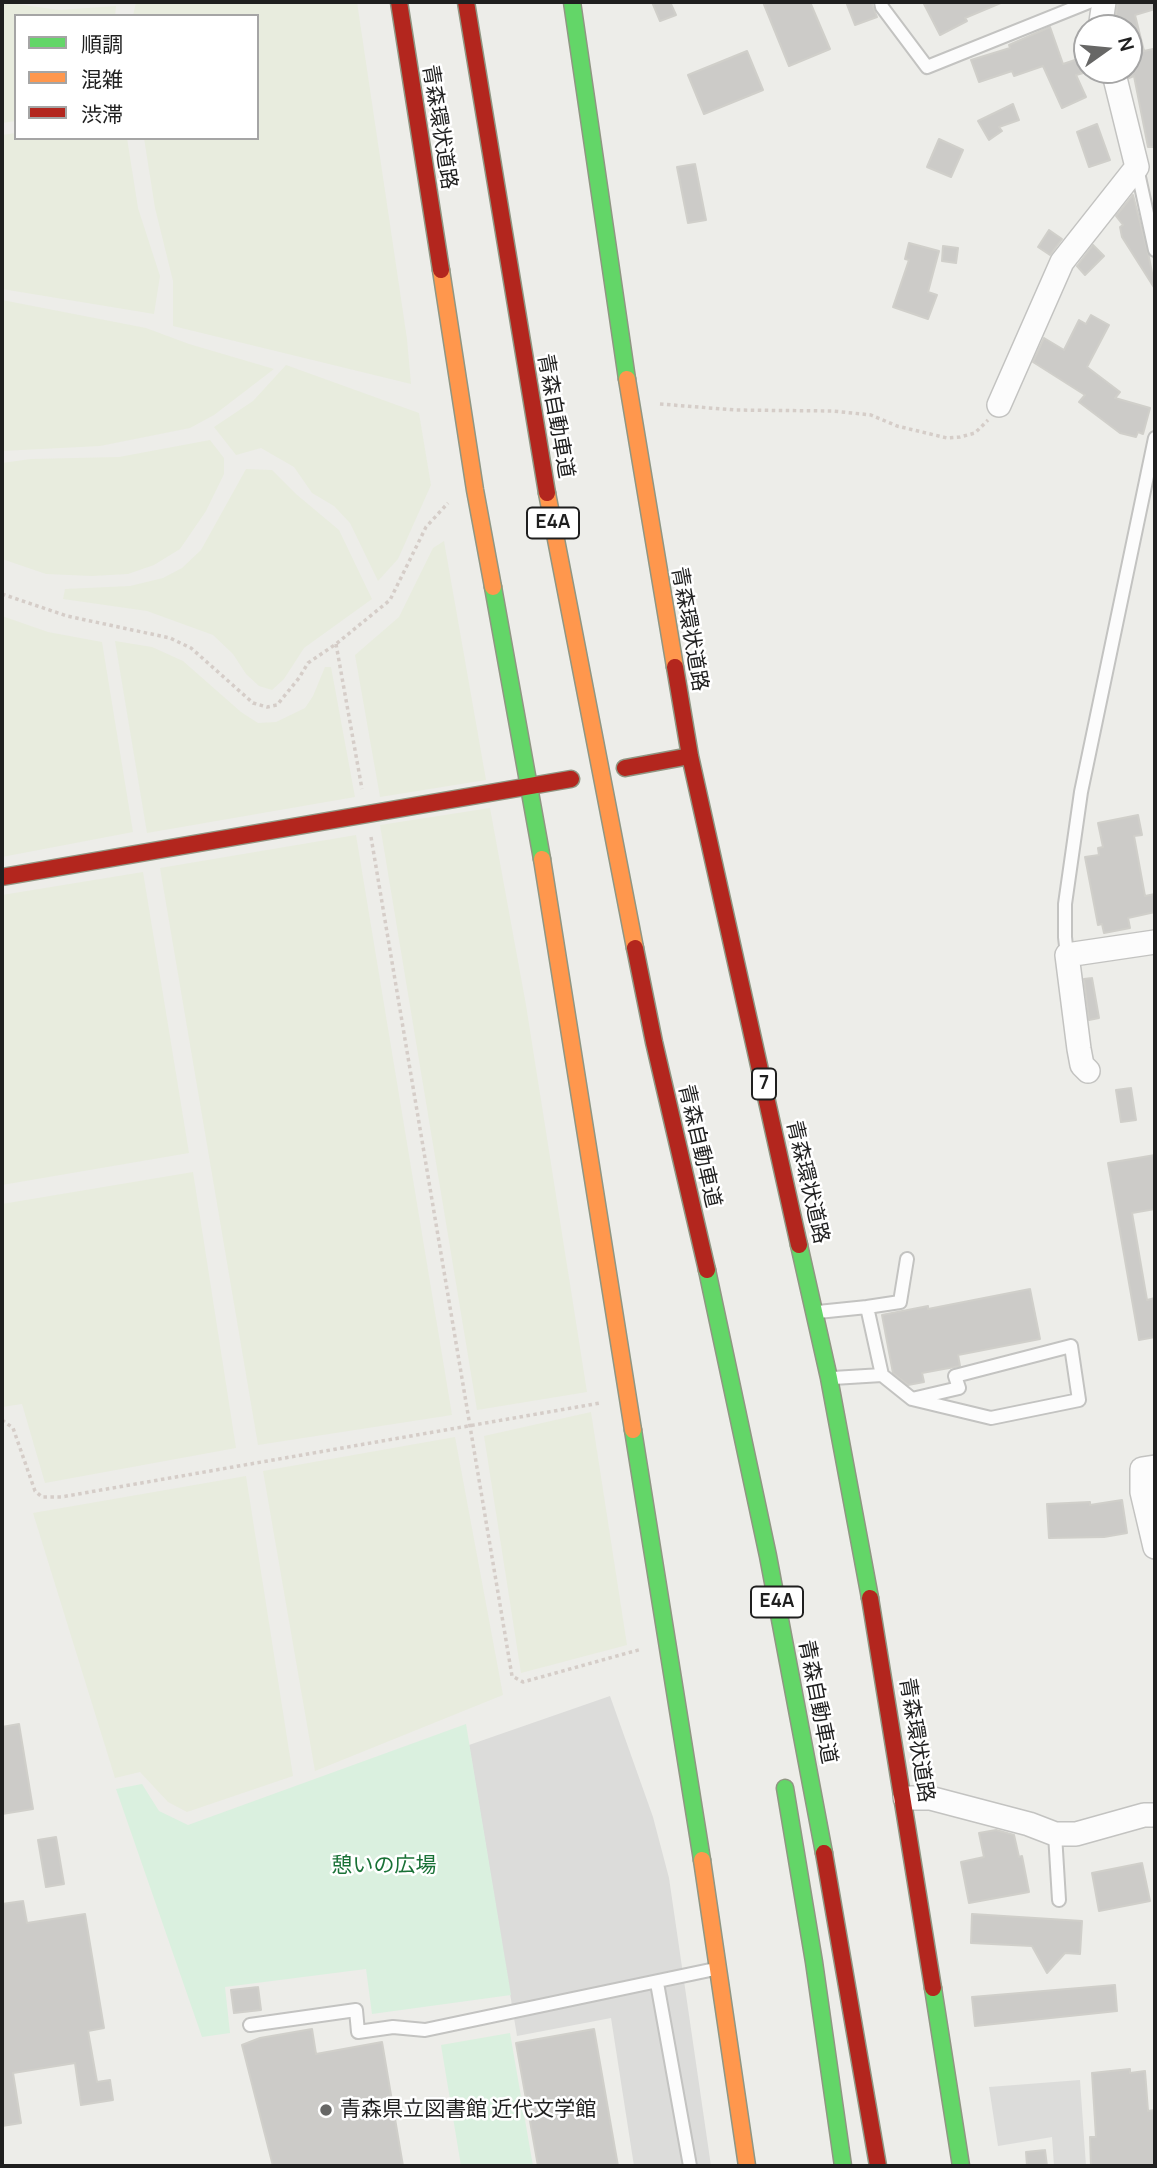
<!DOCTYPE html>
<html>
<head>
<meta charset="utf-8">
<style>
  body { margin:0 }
  #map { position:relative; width:1157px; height:2168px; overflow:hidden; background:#edede9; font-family:Manrope,"Noto Sans JP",sans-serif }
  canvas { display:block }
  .frame { position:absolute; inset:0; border:4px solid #1f1f1f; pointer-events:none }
  .legend { position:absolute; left:14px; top:14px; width:245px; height:126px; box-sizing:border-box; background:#fff; border:2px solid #a5a5a5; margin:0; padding:9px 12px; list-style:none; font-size:21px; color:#1f1f1f }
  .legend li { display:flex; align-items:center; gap:14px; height:35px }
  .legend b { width:35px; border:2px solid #a5a5a5 }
  .north { position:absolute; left:1073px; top:14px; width:70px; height:70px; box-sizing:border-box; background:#fff; border:2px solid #a5a5a5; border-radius:50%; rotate:75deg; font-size:19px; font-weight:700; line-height:28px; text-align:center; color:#1f1f1f }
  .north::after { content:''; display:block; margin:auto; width:24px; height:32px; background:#676766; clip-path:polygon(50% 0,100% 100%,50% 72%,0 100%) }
</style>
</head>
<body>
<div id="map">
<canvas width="1157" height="2168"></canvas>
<div class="frame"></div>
<ul class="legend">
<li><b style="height:9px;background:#63d668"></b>順調</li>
<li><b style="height:9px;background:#ff974d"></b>混雑</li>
<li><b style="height:9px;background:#b3261e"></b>渋滞</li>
</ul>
<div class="north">N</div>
</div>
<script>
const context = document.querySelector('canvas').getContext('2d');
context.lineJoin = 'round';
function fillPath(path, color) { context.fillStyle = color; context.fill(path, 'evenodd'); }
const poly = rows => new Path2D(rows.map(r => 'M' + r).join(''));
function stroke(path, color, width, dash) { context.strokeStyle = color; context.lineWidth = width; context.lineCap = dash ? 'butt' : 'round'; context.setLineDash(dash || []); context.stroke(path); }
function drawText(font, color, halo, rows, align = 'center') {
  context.font = font + ' Manrope,"Noto Sans JP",sans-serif'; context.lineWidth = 5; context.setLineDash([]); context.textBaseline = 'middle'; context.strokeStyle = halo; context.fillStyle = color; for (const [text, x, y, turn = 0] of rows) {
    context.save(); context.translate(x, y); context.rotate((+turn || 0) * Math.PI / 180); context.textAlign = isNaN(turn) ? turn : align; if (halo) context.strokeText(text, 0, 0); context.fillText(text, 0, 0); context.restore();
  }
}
fillPath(poly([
  [610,1696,653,1817,669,1878,711,2166,634,2166,611,2018,517,2036,469,1745],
  [1080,2080,1086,2166,1054,2166,1052,2137,998,2146,989,2087]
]), '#dcdcda');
fillPath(poly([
  [2,2,59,10,116,6,115,16,16,16,16,121,2,123],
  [136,2,357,2,407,339,411,384,173,326,173,281,155,208,144,138,257,138,257,16,133,16],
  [16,133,16,138,127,138,138,208,160,276,154,314,2,289,2,135],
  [2,300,146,328,189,344,274,369,214,415,190,428,100,446,2,451],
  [286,365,419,413,431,485,398,559,378,581,350,523,334,506,312,493,294,467,261,448,236,455,214,427,253,401],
  [210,440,224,458,224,474,206,511,180,549,154,565,128,574,92,576,46,574,2,559,2,463,31,459,119,457],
  [246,469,272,470,296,494,339,530,372,599,304,648,284,679,272,690,259,686,246,674,233,654,213,635,147,611,63,599,65,589,130,586,163,578,182,568,201,550],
  [444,541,486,780,380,797,355,655,399,617,433,548],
  [2,616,48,632,102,642,133,832,2,857],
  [115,641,152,647,183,661,241,712,258,723,276,722,305,708,313,696,325,667,331,667,355,797,147,833],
  [490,808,526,1005,587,1392,477,1410,380,825],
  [356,835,452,1415,258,1445,160,868],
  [143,872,189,1153,2,1185,2,895],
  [193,1172,236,1448,45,1483,22,1404,2,1407,2,1204],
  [591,1412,627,1645,521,1673,484,1436],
  [455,1437,503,1695,315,1771,263,1471],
  [246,1476,293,1776,187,1812,168,1802,140,1772,115,1778,33,1513]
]), '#e8ecde');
fillPath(poly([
  [466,1724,511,1995,372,2014,366,1969,225,1987,230,2033,202,2037,116,1789,142,1784,159,1811,188,1825],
  [510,2033,533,2166,461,2166,441,2045]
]), '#daf0df');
const building = poly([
  [652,2,670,2,676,15,660,21,652,2],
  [763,2,810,2,830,49,789,66,763,2],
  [846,2,871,2,877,17,855,25,846,2],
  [923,2,1003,2,965,18,967,21,940,35,923,2],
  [1118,2,1155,2,1155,9,1135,15,1144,51,1153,49,1155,58,1155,147,1148,147,1134,76,1129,78,1129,28,1120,28,1116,14,1118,2],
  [1050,27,1063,64,1087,56,1087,72,1076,75,1086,97,1062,108,1043,66,1014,76,1012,71,979,82,971,60,1010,48,1009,45,1050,27],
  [747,51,763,90,704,114,688,75,747,51],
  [1013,104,1019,120,999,127,1002,131,989,140,978,121,1013,104],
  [1097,124,1110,160,1089,167,1077,132,1097,124],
  [939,139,963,150,951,177,927,167,939,139],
  [695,164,706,220,688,223,677,167,695,164],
  [1133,195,1149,257,1155,289,1122,237,1120,227,1123,225,1116,216,1133,195],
  [1049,230,1062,239,1050,255,1038,247,1049,230],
  [909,243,939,251,928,292,937,295,928,319,893,307,909,260,905,259,909,243],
  [1093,245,1104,256,1085,275,1077,266,1093,245],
  [943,246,958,248,956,263,942,261,943,246],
  [1091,315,1109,325,1087,367,1120,392,1115,398,1150,408,1143,434,1138,432,1136,437,1120,433,1079,402,1085,395,1033,362,1044,338,1064,350,1079,320,1086,324,1091,315],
  [1138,815,1142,835,1134,836,1145,896,1155,894,1155,912,1128,918,1130,928,1104,933,1102,924,1098,925,1085,857,1099,855,1098,848,1103,847,1098,823,1138,815],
  [1092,978,1099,1018,1089,1020,1084,979,1092,978],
  [1131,1088,1136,1120,1121,1122,1116,1090,1131,1088],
  [1155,1155,1155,1209,1132,1213,1147,1300,1155,1298,1155,1337,1139,1340,1108,1163,1155,1155],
  [1030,1289,1040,1339,958,1355,960,1366,922,1373,924,1382,908,1385,893,1373,882,1315,928,1306,928,1309,1030,1289],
  [1122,1500,1127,1533,1104,1537,1049,1538,1047,1504,1090,1502,1090,1505,1122,1500],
  [19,1724,33,1809,2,1814,2,1727,19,1724],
  [996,1830,1014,1835,1019,1857,1022,1856,1029,1892,969,1903,961,1862,984,1857,979,1833,996,1830],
  [56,1837,64,1884,46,1887,38,1840,56,1837],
  [1142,1863,1150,1901,1099,1911,1092,1873,1142,1863],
  [23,1901,27,1923,85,1914,104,2028,88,2031,97,2082,110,2080,113,2100,81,2105,75,2063,13,2073,21,2123,2,2126,2,1904,23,1901],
  [972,1914,1082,1921,1080,1954,1065,1953,1047,1973,1032,1946,971,1943,972,1914],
  [1115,1985,1117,2011,975,2026,972,1997,1115,1985],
  [258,1987,261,2010,234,2013,231,1990,258,1987],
  [312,2029,316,2054,382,2042,403,2166,273,2166,242,2045,260,2038,312,2029],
  [594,2029,618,2166,538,2166,516,2043,594,2029],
  [1130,2069,1130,2073,1145,2071,1148,2111,1155,2110,1155,2166,1091,2166,1090,2137,1096,2137,1092,2073,1130,2069],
  [1045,2150,1047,2166,1027,2166,1026,2152,1045,2150]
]);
fillPath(building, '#cccbc8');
stroke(building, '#d0cfca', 2);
const lane = poly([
  [881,2,882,7,927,67,1089,2],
  [1137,168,1155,250],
  [1067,955,1065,937,1065,904,1081,792,1155,438],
  [867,1307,900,1302,907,1259],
  [818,1312,867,1307,882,1375,833,1378],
  [882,1375,912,1399,991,1418,1079,1400,1071,1346,955,1376,959,1388,912,1399],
  [1055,1834,1059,1900],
  [657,1983,690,2166],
  [250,2025,356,2010,358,2032,393,2027,425,2030,715,1969]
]);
const street = poly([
  [1103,28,1101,22,1104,2],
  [999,405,1062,262,1137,167,1113,70],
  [1088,1071,1082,1065,1079,1049,1067,955,1155,942],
  [1155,1467,1142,1469,1142,1492,1155,1547],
  [905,1798,930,1798,1029,1824,1055,1834,1076,1834,1144,1815,1155,1815]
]);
const fast = poly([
  [572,2,627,379],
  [493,587,542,859],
  [799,1245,829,1378,870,1598],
  [707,1270,768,1556,824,1853],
  [633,1430,702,1860],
  [785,1788,814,1962,843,2166],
  [933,1988,961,2166]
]);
const slow = poly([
  [441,270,475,490,493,587],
  [627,379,675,667],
  [547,493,635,948],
  [542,859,633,1430],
  [702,1860,747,2166]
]);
const jam = poly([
  [399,2,441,270],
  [466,2,547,493],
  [675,667,690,756,799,1245],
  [625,768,690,756],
  [2,877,571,779],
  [635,948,654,1042,707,1270],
  [870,1598,933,1988],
  [824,1853,878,2166]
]);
stroke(lane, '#c3c3c1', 16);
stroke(street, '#c3c3c1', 26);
stroke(fast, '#909683', 19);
stroke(slow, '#909683', 19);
stroke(jam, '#909683', 19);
stroke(poly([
  [660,404,735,410,833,411,871,415,897,426,947,438,960,437,975,433,988,420],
  [2,594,67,616,170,638,191,648,253,703,267,707,277,705,299,678,308,663,336,644,390,600,426,527,448,503],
  [336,644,362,789],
  [371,837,512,1676,523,1682,642,1649],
  [2,1420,13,1428,35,1491,42,1497,61,1497,600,1403]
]), '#d5cdc8', 3.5, [3.5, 3.5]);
stroke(lane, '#fcfcfc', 12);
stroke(street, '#fcfcfc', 23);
stroke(fast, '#63d668', 16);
stroke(slow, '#ff974d', 16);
stroke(jam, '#b3261e', 16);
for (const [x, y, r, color] of [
  [326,2110,7,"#676766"]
]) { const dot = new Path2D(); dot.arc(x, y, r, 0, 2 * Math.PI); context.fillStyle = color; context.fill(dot); stroke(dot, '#fff', 2.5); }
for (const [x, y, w] of [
  [553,523,52],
  [764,1084,24],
  [777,1602,52]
]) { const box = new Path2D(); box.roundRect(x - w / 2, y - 15.5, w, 31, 5); context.fillStyle = '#fff'; context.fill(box); stroke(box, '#1f1f1f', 2); }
drawText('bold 19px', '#1f1f1f', null, [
  ["E4A",553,523],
  ["7",764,1084],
  ["E4A",777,1602]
]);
drawText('21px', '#1f1f1f', '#fff', [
  ["青森環状道路",439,127,81],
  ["青森自動車道",555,416,80],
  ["青森環状道路",689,629,80],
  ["青森自動車道",699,1146,77],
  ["青森環状道路",807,1182,77],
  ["青森自動車道",817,1702,79],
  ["青森環状道路",916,1740,81]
]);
drawText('21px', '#197136', '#fff', [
  ["憩いの広場",384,1866]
]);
drawText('21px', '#1f1f1f', '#fff', [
  ["青森県立図書館 近代文学館",340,2110]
], 'left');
</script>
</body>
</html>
